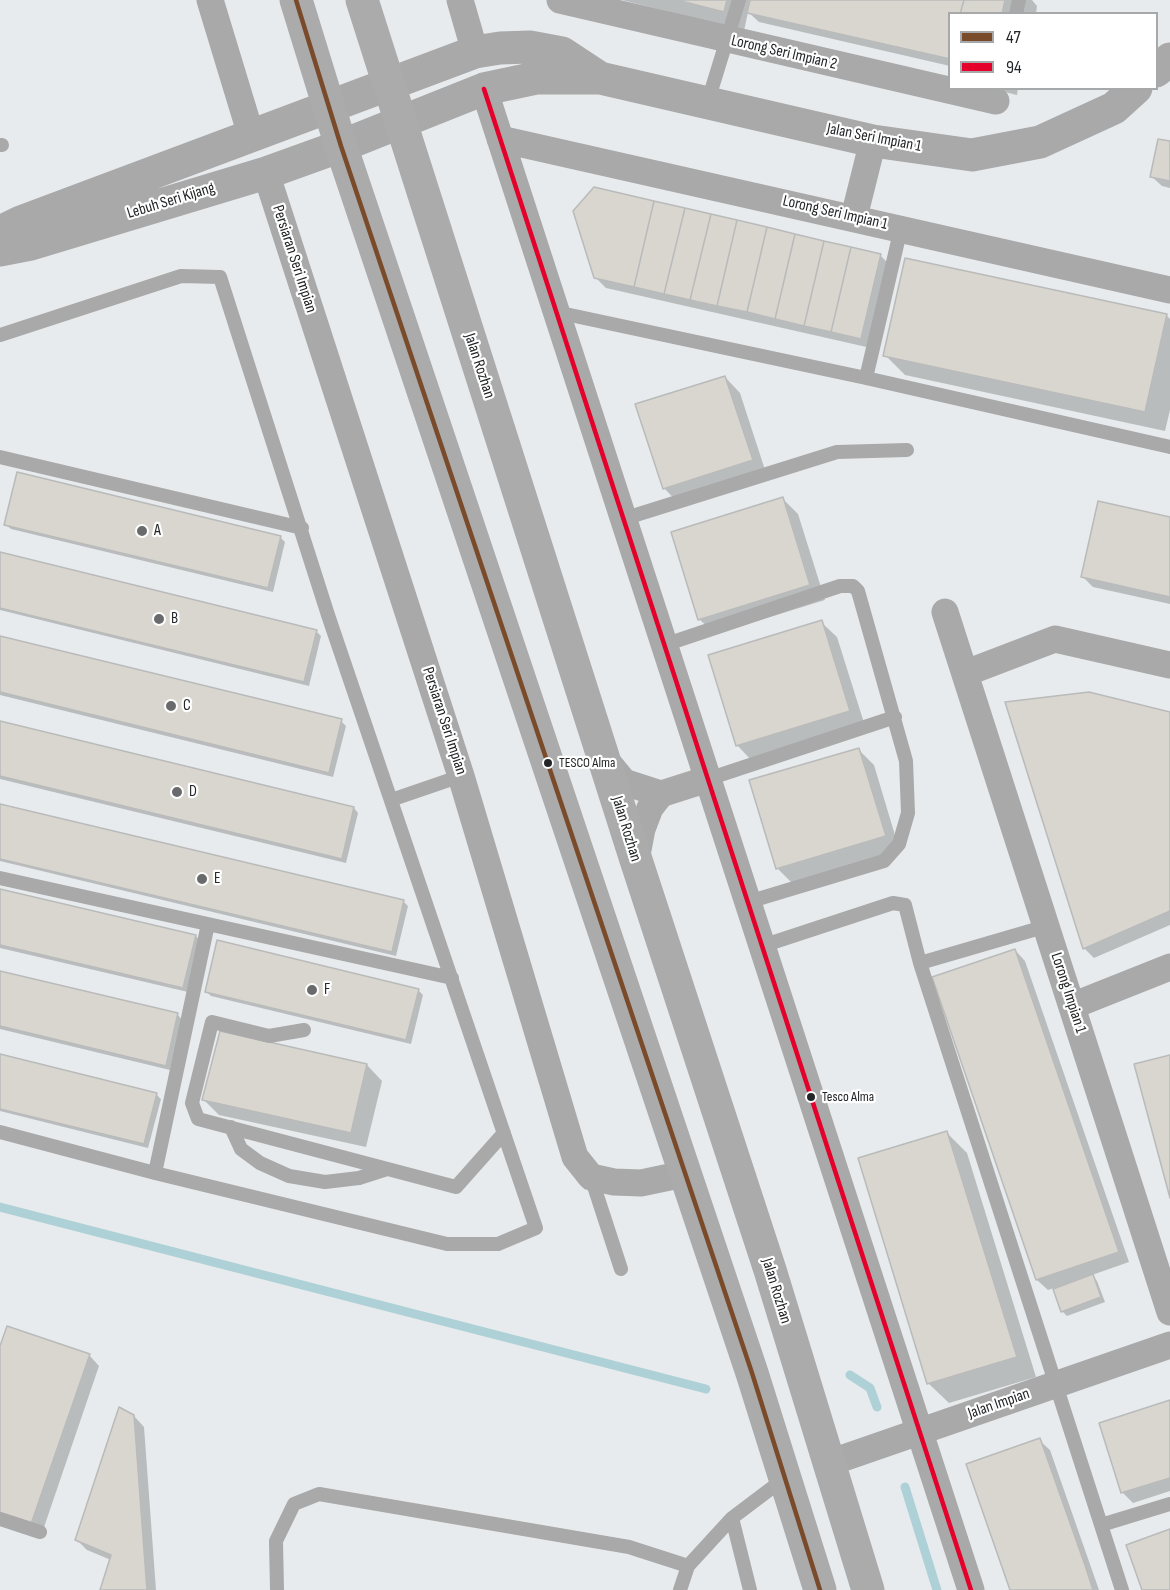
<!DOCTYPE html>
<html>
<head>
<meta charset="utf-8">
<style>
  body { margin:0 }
  #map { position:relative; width:1170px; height:1590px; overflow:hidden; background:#e8ebed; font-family:"Sofia Sans Condensed",sans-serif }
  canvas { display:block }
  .legend { position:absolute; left:948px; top:12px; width:210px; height:78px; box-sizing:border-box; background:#fff; border:2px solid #a7a8a9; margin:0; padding:8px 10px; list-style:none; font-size:18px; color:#232527 }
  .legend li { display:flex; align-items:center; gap:12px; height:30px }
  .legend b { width:30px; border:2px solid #a7a8a9 }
</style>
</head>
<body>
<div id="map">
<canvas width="1170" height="1590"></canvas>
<ul class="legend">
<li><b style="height:8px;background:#7a4b2a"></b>47</li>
<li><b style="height:8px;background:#e4002b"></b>94</li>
</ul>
</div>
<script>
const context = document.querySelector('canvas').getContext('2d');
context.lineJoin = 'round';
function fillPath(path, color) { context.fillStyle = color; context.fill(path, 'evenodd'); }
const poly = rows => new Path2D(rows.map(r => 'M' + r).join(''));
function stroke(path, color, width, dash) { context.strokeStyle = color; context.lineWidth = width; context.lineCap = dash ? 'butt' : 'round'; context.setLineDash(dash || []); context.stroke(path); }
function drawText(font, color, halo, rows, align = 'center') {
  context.font = font + ' "Sofia Sans Condensed",sans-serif'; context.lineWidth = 4.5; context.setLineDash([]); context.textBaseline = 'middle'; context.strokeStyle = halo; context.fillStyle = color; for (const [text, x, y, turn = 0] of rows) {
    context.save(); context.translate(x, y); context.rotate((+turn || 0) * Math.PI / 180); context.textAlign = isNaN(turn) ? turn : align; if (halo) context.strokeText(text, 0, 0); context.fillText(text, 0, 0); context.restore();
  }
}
fillPath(poly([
  [622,0,1032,0,1037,6,1036,14,950,14,950,66,759,22,748,12,744,31],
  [988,88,1018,88,1017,95],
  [1170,143,1170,188,1162,186,1151,176],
  [880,255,891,266,871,348,606,288,595,277],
  [1166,315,1170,319,1170,410,1165,431,905,375,885,355],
  [725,377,740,393,767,476,679,504,664,488],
  [783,499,798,514,825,600,715,634,699,619],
  [1170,518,1170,604,1093,587,1083,577],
  [6,525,280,537,285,542,273,592,11,529],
  [0,554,316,631,321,636,309,686,0,610],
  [821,622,837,637,865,726,752,761,737,745],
  [0,637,341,721,346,726,333,777,0,695],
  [1170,713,1170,925,1094,958,1084,948],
  [0,722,354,808,358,813,346,863,0,779],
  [859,750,874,765,900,852,793,884,777,868],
  [0,805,403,901,408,906,396,956,0,861],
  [0,890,196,936,200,941,188,992,0,948],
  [1015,950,1025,961,1129,1262,1092,1275,1097,1281,1105,1302,1067,1316,1062,1311,1054,1288,1048,1290,1037,1280],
  [0,972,178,1015,182,1020,170,1070,0,1029],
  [418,990,423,995,411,1044,211,996,206,991],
  [221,1032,367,1065,382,1081,366,1147,219,1115,204,1100],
  [0,1056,156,1094,161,1099,148,1148,0,1111],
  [947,1133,967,1153,1036,1377,949,1403,928,1383],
  [0,1351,89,1355,99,1366,41,1536,2,1523],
  [1170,1402,1170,1491,1133,1503,1123,1493,1101,1424],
  [134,1416,144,1427,156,1590,101,1590,111,1560,87,1550,77,1540],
  [1039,1440,1050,1450,1099,1590,1012,1590]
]), '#0003');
stroke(poly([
  [0,1207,706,1389],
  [850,1375,870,1388,877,1407],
  [905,1487,937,1590]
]), '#add1d6', 9);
const building = poly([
  [677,0,727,0,724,12,677,0],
  [750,0,964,0,960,14,950,14,950,59,747,13,750,0],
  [964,0,1005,0,1002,14,960,14,964,0],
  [1158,139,1170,141,1170,181,1150,177,1158,139],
  [594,187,654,201,634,287,594,278,573,211,594,187],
  [654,201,685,208,664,294,634,287,654,201],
  [685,208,711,214,690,300,664,294,685,208],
  [711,214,737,220,717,306,690,300,711,214],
  [737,220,767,227,747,312,717,306,737,220],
  [767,227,795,234,775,319,747,312,767,227],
  [795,234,824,241,804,326,775,319,795,234],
  [824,241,851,247,831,332,804,326,824,241],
  [851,247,881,254,861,339,831,332,851,247],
  [905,258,1167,314,1145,412,883,356,905,258],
  [725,376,753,460,663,489,635,404,725,376],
  [17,472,281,536,268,588,4,525,17,472],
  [783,497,810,585,698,620,671,532,783,497],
  [1098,501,1170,517,1170,597,1081,577,1098,501],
  [0,552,317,630,304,682,0,608,0,552],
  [822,620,850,711,736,746,708,655,822,620],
  [0,636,342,719,329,773,0,692,0,636],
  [1089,692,1170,712,1170,911,1083,949,1005,702,1089,692],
  [0,721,354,807,342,859,0,776,0,721],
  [859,748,886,836,776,869,749,780,859,748],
  [0,804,404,900,392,952,0,859,0,804],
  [0,889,196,935,183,988,0,945,0,889],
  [217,940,419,989,406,1040,205,992,217,940],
  [1015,949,1119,1252,1036,1280,932,977,1015,949],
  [0,971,178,1013,166,1066,0,1026,0,971],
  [220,1031,367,1064,351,1133,202,1100,220,1031],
  [0,1054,157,1093,144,1144,0,1109,0,1054],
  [1170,1055,1170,1198,1134,1064,1170,1055],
  [947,1131,1017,1357,927,1384,858,1158,947,1131],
  [1093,1274,1101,1297,1061,1312,1053,1289,1093,1274],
  [7,1326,90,1354,30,1527,0,1517,0,1346,7,1326],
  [1170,1400,1170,1478,1121,1493,1099,1423,1170,1400],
  [119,1407,134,1415,147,1590,100,1590,111,1555,75,1540,119,1407],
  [1040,1438,1086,1568,1093,1590,1010,1590,966,1464,1040,1438],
  [1170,1529,1170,1590,1142,1590,1126,1545,1170,1529]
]);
fillPath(building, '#d9d6d0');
stroke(building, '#b9baba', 1.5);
stroke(poly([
  [1016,14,1019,0],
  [708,101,739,0],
  [0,145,2,145],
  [556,312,866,378,1170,447],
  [0,335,181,276,220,277,328,615,536,1228,498,1244,447,1244,155,1173,0,1132],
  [866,378,901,228],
  [0,457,302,528],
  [623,519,837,452,907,450],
  [664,645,840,586,853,586,858,591,906,761,908,813,899,844,884,861,748,902],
  [708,779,895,717],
  [391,800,461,776],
  [0,878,452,978],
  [762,946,893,903,905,905,920,963,1122,1590],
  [920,963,1047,926],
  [304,1030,269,1036,212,1022,192,1103,198,1119,456,1187,504,1133],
  [231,1127,241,1149,260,1163,289,1176,325,1182,359,1178,387,1169],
  [155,1173,208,924],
  [591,1177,621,1269],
  [732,1518,750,1590],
  [0,1519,40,1532],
  [1101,1525,1170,1504],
  [277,1590,276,1541,294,1504,319,1494,629,1547,688,1566],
  [680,1590,688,1566,732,1518,785,1478]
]), '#a8a9a8', 14);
stroke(poly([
  [210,0,251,135],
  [460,0,475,52],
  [560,0,996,101],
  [484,89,971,1590],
  [500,139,1170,290],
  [266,173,461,776,575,1157,591,1177,614,1182,641,1183,684,1174],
  [854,217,873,141],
  [945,612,1170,1312],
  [966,673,1055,639,1170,665],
  [605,759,624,782,661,794,708,779],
  [636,860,642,829,650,808,661,794],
  [1072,1006,1170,967],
  [829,1463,1170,1345]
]), '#a8a9a8', 27);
stroke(poly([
  [1156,71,1170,59],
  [0,232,21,222,475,52,500,48,530,47,562,53,600,78],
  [0,250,31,244,266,173,341,146,484,89,536,78,600,78,873,141,972,155,1040,142,1114,108,1136,88]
]), '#a8a9a8', 33);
stroke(poly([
  [296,0,341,146,752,1373,820,1590],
  [362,0,636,860,770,1270,868,1590]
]), '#ababac', 33);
stroke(poly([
  [296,0,341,146,752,1373,820,1590]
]), '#7a4b2a', 4.5);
stroke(poly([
  [484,89,971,1590]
]), '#e4002b', 4.5);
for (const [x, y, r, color] of [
  [142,531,6,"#686a6c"],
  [159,619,6,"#686a6c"],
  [171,706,6,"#686a6c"],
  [548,763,5,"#232527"],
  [177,792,6,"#686a6c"],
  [202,879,6,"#686a6c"],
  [312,990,6,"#686a6c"],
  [811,1097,5,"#232527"]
]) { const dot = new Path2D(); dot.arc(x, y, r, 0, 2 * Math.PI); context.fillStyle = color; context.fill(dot); stroke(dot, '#fff', 2); }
drawText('14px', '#232527', '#fff', [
  ["TESCO Alma",559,763],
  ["Tesco Alma",822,1097]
], 'left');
drawText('16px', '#232527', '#fff', [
  ["Lorong Seri Impian 2",784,53,13],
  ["Jalan Seri Impian 1",874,138,11],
  ["Lebuh Seri Kijang",171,201,-17],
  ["Lorong Seri Impian 1",835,213,13],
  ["Persiaran Seri Impian",294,259,72],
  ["Jalan Rozhan",479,366,72],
  ["Persiaran Seri Impian",444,721,72],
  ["Jalan Rozhan",626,829,73],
  ["Lorong Impian 1",1068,993,72],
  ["Jalan Rozhan",776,1291,73],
  ["Jalan Impian",999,1404,-19]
]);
drawText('16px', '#232527', '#fff', [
  ["A",154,531],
  ["B",171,619],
  ["C",183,706],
  ["D",189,792],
  ["E",214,879],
  ["F",324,990]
], 'left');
</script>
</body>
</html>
